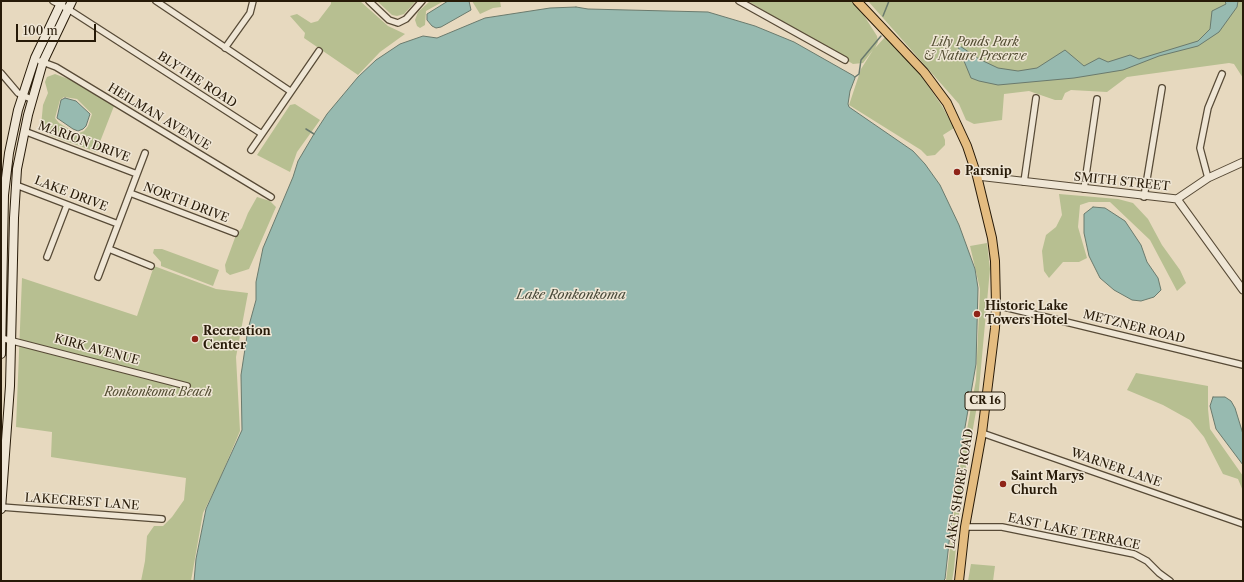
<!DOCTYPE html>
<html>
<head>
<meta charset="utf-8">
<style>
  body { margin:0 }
  #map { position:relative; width:1244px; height:582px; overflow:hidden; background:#e7d9bf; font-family:"Libre Caslon Text",serif }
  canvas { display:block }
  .frame { position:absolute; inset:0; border:2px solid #271a08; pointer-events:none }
  .scale { position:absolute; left:16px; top:24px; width:80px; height:18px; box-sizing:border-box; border:2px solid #271a08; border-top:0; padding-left:5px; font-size:12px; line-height:14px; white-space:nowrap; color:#271a08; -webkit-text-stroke:3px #efe6d5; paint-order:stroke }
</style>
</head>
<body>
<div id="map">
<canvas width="1244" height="582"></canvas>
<div class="frame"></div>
<div class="scale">100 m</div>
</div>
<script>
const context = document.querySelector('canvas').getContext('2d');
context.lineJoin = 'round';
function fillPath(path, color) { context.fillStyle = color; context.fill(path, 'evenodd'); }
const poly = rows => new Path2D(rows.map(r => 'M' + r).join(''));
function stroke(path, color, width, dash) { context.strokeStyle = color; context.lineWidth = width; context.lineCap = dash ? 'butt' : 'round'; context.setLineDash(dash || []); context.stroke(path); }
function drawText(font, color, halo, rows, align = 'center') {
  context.font = font + ' "Libre Caslon Text",serif'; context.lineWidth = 3; context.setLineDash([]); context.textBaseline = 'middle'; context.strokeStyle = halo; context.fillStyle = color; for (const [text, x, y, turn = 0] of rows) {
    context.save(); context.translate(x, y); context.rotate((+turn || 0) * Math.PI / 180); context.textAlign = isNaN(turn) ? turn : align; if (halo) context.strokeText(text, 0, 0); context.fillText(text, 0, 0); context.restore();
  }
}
fillPath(poly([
  [331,1,360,1,388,26,405,34,380,52,358,75,304,38,305,33,290,16,297,14,311,23,318,21,331,4],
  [377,1,416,1,404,14,397,16,392,15],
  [430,1,444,1,426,11,425,25,420,28,417,26,415,20,418,12],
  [472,1,500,1,501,7,493,8,480,14],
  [748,1,851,1,863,14,877,36,878,42,875,48,886,36,922,77,942,106,954,128,943,135,945,140,945,145,935,155,927,156,921,150,849,105,861,69,873,50,863,63,853,64],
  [868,1,1243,1,1243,78,1234,64,1229,63,1127,77,1107,92,1071,90,1065,93,1062,100,1055,100,1029,91,1004,94,1002,120,974,124,966,120,959,104],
  [55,74,71,80,114,106,96,152,52,136,41,126,43,105,48,93,45,82,47,77],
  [64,97,77,99,92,114,88,126,84,131,79,133,72,131,59,123,55,118,60,100],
  [295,104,320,120,297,152,290,172,257,155,290,105],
  [1059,194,1118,199,1133,203,1148,219,1162,245,1180,270,1186,283,1177,291,1150,240,1110,202,1089,202,1080,205,1078,227,1087,258,1079,262,1063,262,1049,278,1044,271,1042,251,1046,235,1056,227,1062,215],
  [257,197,270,201,276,207,249,269,230,275,226,272,225,265,236,235,242,228,248,213],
  [987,243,990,269,978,400,960,502,954,569,952,581,946,581,959,473,976,380,980,289,970,246],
  [154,249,162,249,219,270,213,286,161,266,161,262,153,253],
  [154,266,216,289,248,293,236,357,240,431,218,483,203,513,191,581,141,581,145,561,147,536,154,526,163,526,172,517,184,500,186,478,51,457,52,432,16,427,22,278,137,316],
  [1136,373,1208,386,1208,409,1210,429,1243,476,1243,491,1238,479,1223,474,1204,437,1190,420,1163,405,1127,390],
  [971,564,995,566,993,581,968,581]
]), '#b7bf91');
const water = poly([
  [448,1,469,1,471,10,441,27,436,28,432,26,427,20,427,14,448,1],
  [1225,1,1238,1,1237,7,1219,32,1198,46,1159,56,1123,70,1074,78,998,85,979,81,971,78,957,44,979,59,998,68,1018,71,1037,68,1065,50,1084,66,1099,58,1108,62,1130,55,1139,59,1198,41,1210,29,1212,11,1226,4,1225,1],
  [576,7,588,9,708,12,755,26,794,42,854,76,855,78,850,91,848,104,849,107,913,151,925,164,940,185,959,225,975,269,978,288,976,364,956,479,945,579,943,581,194,581,196,559,206,509,242,430,241,375,248,329,256,300,256,282,263,248,293,177,298,161,314,134,327,114,358,77,376,60,400,44,423,36,437,38,485,18,550,8,576,7],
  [65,98,76,101,90,114,86,126,83,129,78,131,73,129,57,118,61,100,65,98],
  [1093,207,1105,208,1125,221,1141,245,1147,262,1158,278,1161,290,1154,297,1141,301,1132,300,1114,290,1100,278,1089,256,1084,233,1084,214,1093,207],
  [1213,397,1225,397,1231,401,1235,408,1243,434,1243,465,1216,429,1210,406,1213,397]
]);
fillPath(water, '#97bab0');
stroke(water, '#6a7a6d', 1);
stroke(poly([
  [883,16,889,1],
  [855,77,859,74,861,60,881,36],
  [306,129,314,134]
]), '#6a7a6d', 1.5);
const minor = poly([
  [53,1,68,9,262,134],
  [156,1,290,91],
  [369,1,389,20,398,23,406,19,422,1],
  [739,1,845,60],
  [225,48,250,13,253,1],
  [40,61,56,67,271,197],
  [1,73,18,93,31,99],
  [24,131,137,174],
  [251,150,319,51],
  [1208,178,1200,148,1208,108,1222,74],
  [1024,182,1036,98],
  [16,185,118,224],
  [1084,189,1097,99],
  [130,193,235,233],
  [1144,197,1162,88],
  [109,249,151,266],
  [47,257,67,205],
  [98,277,145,153],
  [996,305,1243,365],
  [1,338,187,386],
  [982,433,1243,524],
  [1,507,162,519],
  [965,527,1002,527,1134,554,1147,561,1159,573,1170,581]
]);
const tertiary = poly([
  [977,176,1177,199,1243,290],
  [1177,199,1208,178,1243,162]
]);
const secondary = poly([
  [1,354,4,195,9,153,18,110,35,58,62,1],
  [1,509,10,386,14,218,17,169,28,115,43,62,72,1]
]);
const primary = poly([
  [857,1,924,72,947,103,967,146,977,176,992,238,995,261,996,305,995,328,982,433,965,527,959,581]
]);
stroke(minor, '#574a36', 8);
stroke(tertiary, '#574a36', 9);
stroke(secondary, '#271a08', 10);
stroke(primary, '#271a08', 10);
stroke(minor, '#efe6d5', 5.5);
stroke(tertiary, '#efe6d5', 7);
stroke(secondary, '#efe6d5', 8);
stroke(primary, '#e4bc80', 8);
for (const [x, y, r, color] of [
  [957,172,4,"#8f2418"],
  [977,314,4,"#8f2418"],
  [195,339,4,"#8f2418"],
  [1003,484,4,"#8f2418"]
]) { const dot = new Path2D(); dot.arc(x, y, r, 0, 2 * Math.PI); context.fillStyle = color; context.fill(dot); stroke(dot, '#efe6d5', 1.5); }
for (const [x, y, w] of [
  [985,401,40]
]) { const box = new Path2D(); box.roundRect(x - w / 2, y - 9, w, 18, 3); context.fillStyle = '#efe6d5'; context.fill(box); stroke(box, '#271a08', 1); }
drawText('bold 11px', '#271a08', null, [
  ["CR 16",985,401]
]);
drawText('italic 12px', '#524c31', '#efe6d5', [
  ["Lily Ponds Park",975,43],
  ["& Nature Preserve",975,57],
  ["Ronkonkoma Beach",158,393]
]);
drawText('12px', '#271a08', '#efe6d5', [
  ["BLYTHE ROAD",197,80,33],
  ["HEILMAN AVENUE",159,117,31],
  ["MARION DRIVE",84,142,20],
  ["SMITH STREET",1122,182,6],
  ["LAKE DRIVE",71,194,21],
  ["NORTH DRIVE",186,203,21],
  ["METZNER ROAD",1134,327,14],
  ["KIRK AVENUE",97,350,15],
  ["WARNER LANE",1116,468,19],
  ["LAKE SHORE ROAD",960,489,-81],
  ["LAKECREST LANE",82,502,4],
  ["EAST LAKE TERRACE",1074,532,12]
]);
drawText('bold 12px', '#271a08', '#efe6d5', [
  ["Parsnip",965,172],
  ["Historic Lake",985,307],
  ["Towers Hotel",985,321],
  ["Recreation",203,332],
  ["Center",203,346],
  ["Saint Marys",1011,477],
  ["Church",1011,491]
], 'left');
drawText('italic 13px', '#494a3a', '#efe6d5', [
  ["Lake Ronkonkoma",571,295]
]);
</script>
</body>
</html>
